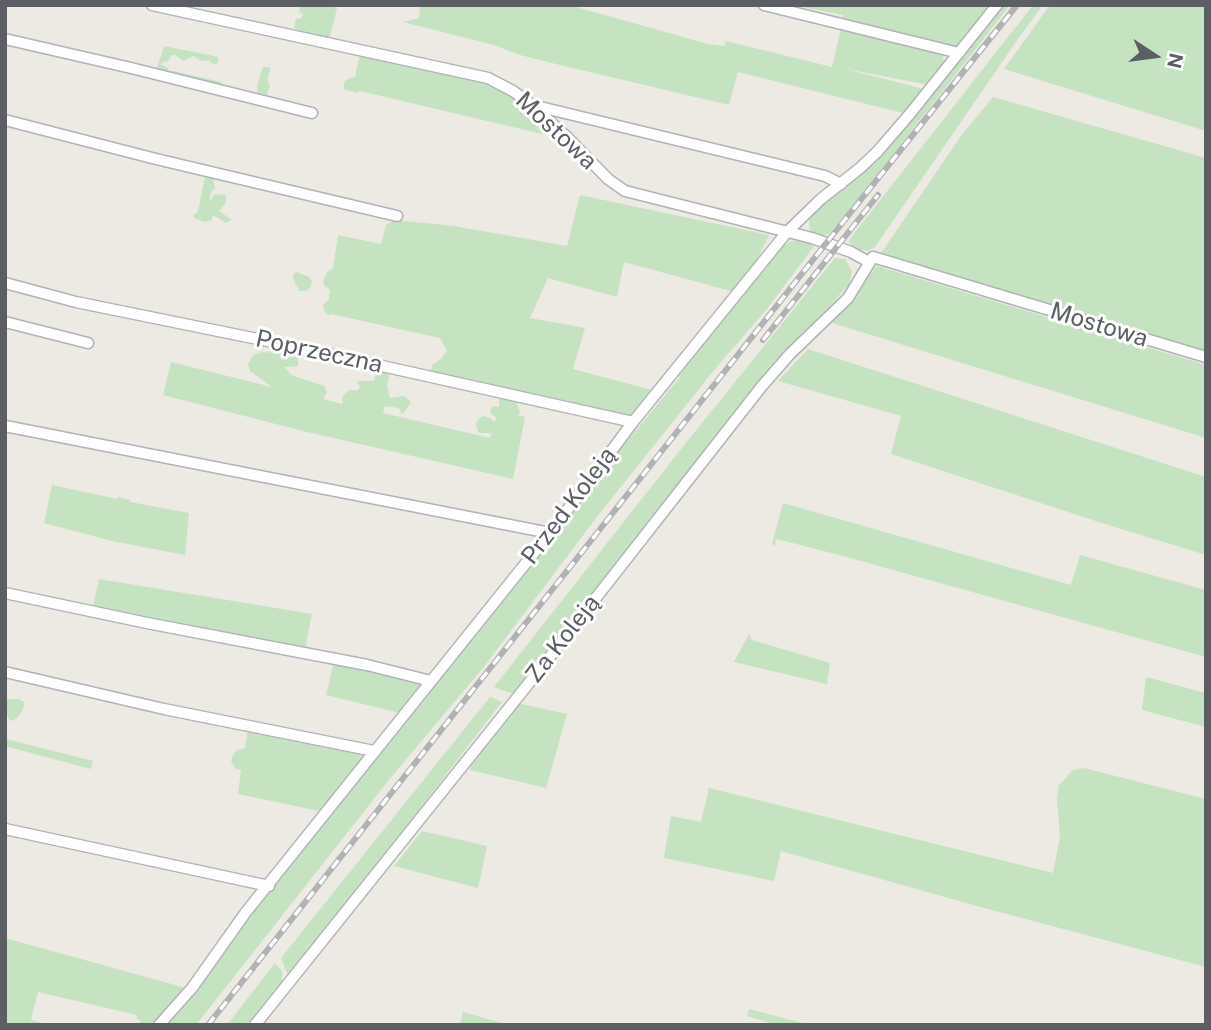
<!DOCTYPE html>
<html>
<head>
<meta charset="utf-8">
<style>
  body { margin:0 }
  #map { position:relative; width:1211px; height:1030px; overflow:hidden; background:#ede9e3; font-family:"Public Sans",sans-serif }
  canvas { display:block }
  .frame { position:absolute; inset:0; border:7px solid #5b5f63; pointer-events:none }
  .north { position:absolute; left:1120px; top:21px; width:70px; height:70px; -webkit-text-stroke:5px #fff; paint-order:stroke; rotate:103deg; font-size:19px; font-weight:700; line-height:28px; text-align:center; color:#5b5f63 }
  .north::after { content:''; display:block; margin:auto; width:24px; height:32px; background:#5b5f63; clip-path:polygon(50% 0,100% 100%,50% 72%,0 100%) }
</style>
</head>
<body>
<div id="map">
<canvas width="1211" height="1030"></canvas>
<div class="frame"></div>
<div class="north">N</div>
</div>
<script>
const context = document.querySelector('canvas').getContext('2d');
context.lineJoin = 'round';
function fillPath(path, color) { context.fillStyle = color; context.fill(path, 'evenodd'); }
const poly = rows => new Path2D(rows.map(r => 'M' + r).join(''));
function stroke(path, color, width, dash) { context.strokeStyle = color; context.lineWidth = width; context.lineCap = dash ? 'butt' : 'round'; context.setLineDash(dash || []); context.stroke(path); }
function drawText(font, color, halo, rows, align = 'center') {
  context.font = font + ' "Public Sans",sans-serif'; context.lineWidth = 6; context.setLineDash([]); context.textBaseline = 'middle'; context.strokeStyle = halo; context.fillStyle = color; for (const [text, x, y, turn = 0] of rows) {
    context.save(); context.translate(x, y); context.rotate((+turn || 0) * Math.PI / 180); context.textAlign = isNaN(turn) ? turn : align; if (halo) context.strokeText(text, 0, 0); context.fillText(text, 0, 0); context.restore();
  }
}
fillPath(poly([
  [300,5,328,5,337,8,329,41,298,34,299,30,294,28,296,19,302,18,303,14,299,12],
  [420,5,569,5,708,44,724,46,726,41,832,67,842,24,943,54,944,66,929,85,841,68,924,89,903,113,738,72,729,105,560,65,520,55,494,45,403,22,419,18],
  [793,5,991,5,961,42,956,46,843,21,843,15],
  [1001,5,1010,5,846,215,829,233,824,236,812,232,810,230,809,223,811,214,851,181],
  [1033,5,1043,5,1018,39,875,247,868,251,852,248,849,241,856,231],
  [1050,5,1206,5,1206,131,1004,69],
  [164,46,219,57,217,65,211,63,209,60,202,61,193,56,184,61,175,55,172,55,168,61,163,62,161,64,169,69,168,71,174,71,221,82,220,89,155,74],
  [360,54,472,77,499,86,524,104,557,132,555,137,360,91,356,93,344,89,344,82,349,78,355,77],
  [263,67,270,67,270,72,267,79,270,86,266,96,257,94,257,85],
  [993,97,1206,158,1206,352,879,256,961,136],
  [208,176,213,178,215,188,212,191,209,198,211,200,215,194,226,195,226,203,219,211,232,220,226,223,213,215,212,220,205,222,194,218,193,216,198,211,205,177],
  [580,195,769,235,755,264,734,292,624,262,617,297,548,278,530,318,585,328,573,369,652,390,633,416,542,395,487,385,430,372,433,364,441,359,447,351,440,338,331,314,330,316,324,311,323,305,329,299,330,290,325,286,323,282,327,272,333,268,338,235,381,244,386,225,395,220,454,226,567,246],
  [799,240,814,246,766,310,714,370,596,518,483,668,388,781,196,1025,163,1025,605,468,680,377,679,376,778,249,790,242],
  [835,258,845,259,852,271,849,284,720,430,672,493,513,694,494,687,681,449],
  [877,266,1206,365,1206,438,832,323],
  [297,272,309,277,312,281,311,286,306,291,300,291,295,283,293,277,294,273],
  [278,347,287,348,298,353,298,366,285,367,291,375,324,386,327,392,323,399,343,404,342,397,349,390,358,390,360,387,357,381,374,381,376,370,385,369,389,376,387,386,390,398,404,396,411,402,404,413,401,413,399,408,385,406,383,413,490,438,492,433,481,433,478,432,476,423,479,419,483,416,490,418,494,422,496,420,496,417,492,415,490,410,492,406,499,407,499,398,503,396,516,400,520,413,517,415,525,417,513,479,303,431,163,395,171,362,272,387,250,371,248,364,253,355,263,352,268,353,272,349],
  [808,349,1206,477,1206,555,1105,524,891,454,901,416,778,381],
  [52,485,117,499,118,497,130,500,130,502,189,513,185,555,112,541,44,523],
  [783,503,1071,585,1080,555,1206,590,1206,657,843,556,777,539,774,546,772,544],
  [99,579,312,614,306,644,308,649,135,616,93,607],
  [749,634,752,640,830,663,827,684,734,662],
  [334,662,417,682,420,686,416,693,400,713,326,695],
  [1146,677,1206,693,1206,727,1142,710],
  [490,697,502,702,364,881,288,975,281,958],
  [5,699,19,699,25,703,21,713,16,719,10,721,5,709],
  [517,703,567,714,546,788,470,770,471,764,491,741],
  [248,730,368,752,324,812,238,794,241,770,236,769,231,761,233,755,237,750,245,748],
  [6,739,93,761,91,769,5,746],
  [1084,768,1206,799,1206,967,977,906,781,851,774,881,664,858,671,816,701,822,709,788,1053,873,1060,837,1057,799,1059,785,1073,770],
  [422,831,487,846,478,888,394,866],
  [5,938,186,988,157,1025,139,1025,141,1020,137,1019,137,1015,38,992,31,1020,49,1025,5,1025],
  [275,963,282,971,282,985,249,1025,227,1025],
  [749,1009,810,1025,778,1025,747,1016],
  [463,1012,509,1025,460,1025]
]), '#c5e3c1');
const street = poly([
  [152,5,488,78,513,91,533,106,567,137,608,179,625,191,812,238,851,252,869,262],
  [764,5,959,53],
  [5,39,131,68,312,113],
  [536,106,825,176,841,184],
  [5,120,156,159,397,216],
  [5,283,76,302,297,347,633,422],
  [5,322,88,343],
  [5,426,550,533],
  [5,593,147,623,367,665,431,681],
  [5,672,164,709,374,751],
  [5,829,269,886],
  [159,1025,192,988,246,912,550,533,633,422,787,232,821,199,860,168,877,152,909,115,997,5],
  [255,1025,541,668,762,386,790,354,848,298,873,257,1206,357]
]);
stroke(street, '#b0b4b7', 13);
stroke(street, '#fff', 10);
const rail = poly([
  [763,340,878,195],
  [208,1025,831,237,1017,5]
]);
stroke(rail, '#b1b2b3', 6);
stroke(rail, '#fff', 3.5, [10]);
drawText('24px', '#5b5f63', '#fff', [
  ["Mostowa",556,131,43],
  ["Mostowa",1099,325,17],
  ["Poprzeczna",319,352,12],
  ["Przed Koleją",569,506,-53],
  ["Za Koleją",563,639,-52]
]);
</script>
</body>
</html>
